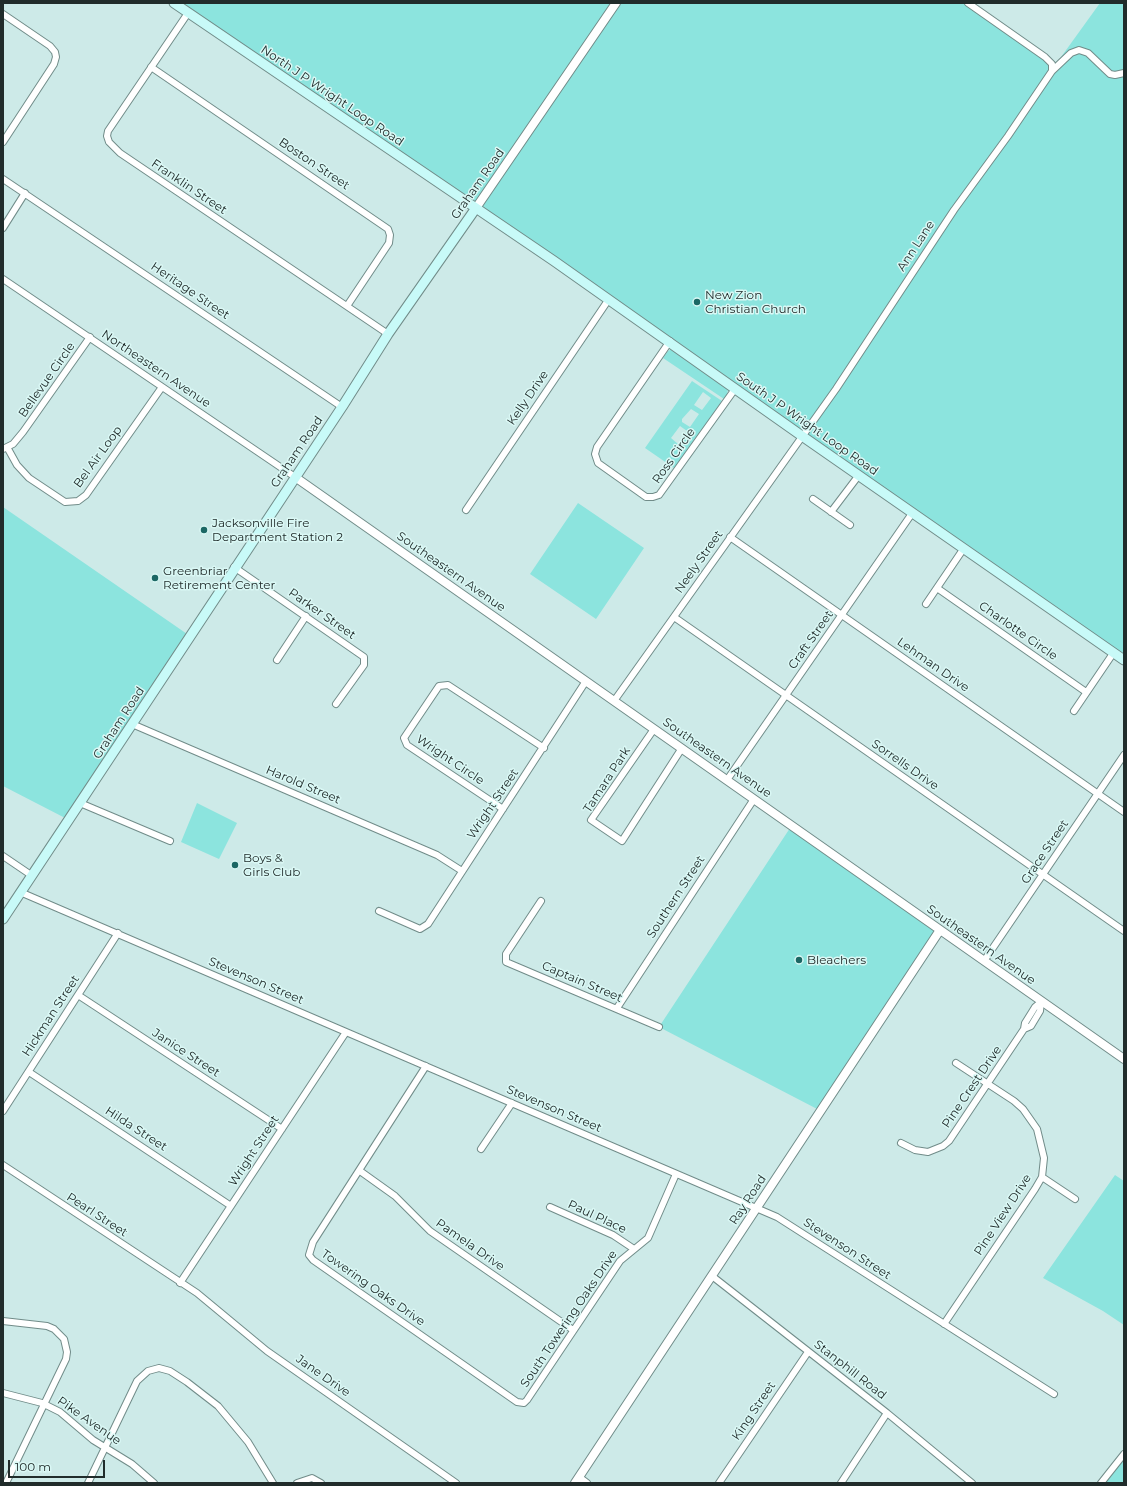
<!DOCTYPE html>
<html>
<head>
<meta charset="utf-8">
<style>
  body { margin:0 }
  #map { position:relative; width:1127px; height:1486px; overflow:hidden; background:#cdeae8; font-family:Montserrat,sans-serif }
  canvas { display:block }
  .frame { position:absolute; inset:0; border:4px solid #212c2b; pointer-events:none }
  .scale { position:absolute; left:8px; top:1460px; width:97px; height:18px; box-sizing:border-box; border:2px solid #212c2b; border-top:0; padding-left:5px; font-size:12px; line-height:14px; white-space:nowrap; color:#212c2b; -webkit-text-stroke:3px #daf8f5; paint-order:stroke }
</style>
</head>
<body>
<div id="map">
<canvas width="1127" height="1486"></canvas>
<div class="frame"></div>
<div class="scale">100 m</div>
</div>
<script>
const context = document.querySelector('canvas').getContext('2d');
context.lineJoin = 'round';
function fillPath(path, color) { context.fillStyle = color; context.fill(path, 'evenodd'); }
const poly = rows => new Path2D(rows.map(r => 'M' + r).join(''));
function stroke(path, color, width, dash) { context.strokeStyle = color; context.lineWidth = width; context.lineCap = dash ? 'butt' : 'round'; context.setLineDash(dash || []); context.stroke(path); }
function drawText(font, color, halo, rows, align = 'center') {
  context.font = font + ' Montserrat,sans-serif'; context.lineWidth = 3; context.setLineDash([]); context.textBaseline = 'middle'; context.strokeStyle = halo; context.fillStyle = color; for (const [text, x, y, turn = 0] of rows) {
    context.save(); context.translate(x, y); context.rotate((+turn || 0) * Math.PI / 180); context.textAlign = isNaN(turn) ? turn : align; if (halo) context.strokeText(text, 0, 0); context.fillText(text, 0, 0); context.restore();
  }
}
fillPath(poly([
  [174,3,968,3,1056,64,1100,3,1124,3,1124,660],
  [672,349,728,389,727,395,724,399,663,358,668,351],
  [692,381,722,401,674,468,645,448],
  [703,392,711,398,702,410,694,405],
  [691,409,699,414,690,427,682,422,682,419],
  [680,426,687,431,678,444,671,438],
  [578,503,644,548,596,619,530,574],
  [3,507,190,636,69,820,3,786],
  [197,803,237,823,219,859,181,842],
  [792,825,940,930,821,1111,659,1027],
  [1115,1175,1124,1181,1124,1325,1103,1311,1043,1278],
  [1124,1454,1124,1483,1101,1483]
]), '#8ce4de');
const minor = poly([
  [968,3,1045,57,1052,64,1052,71],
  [188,13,108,131,107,136,109,142,120,153,388,334],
  [3,14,50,46,55,52,56,57,54,64,3,142],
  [151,67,388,229,390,235,389,243,347,306],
  [3,179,342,407],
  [3,228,25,193],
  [3,279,295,477],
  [670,341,597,447,595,454,598,463,646,497,653,497,659,495,735,389],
  [7,447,17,465,29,478,65,502,78,501,86,495,162,387],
  [3,449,13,444,23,432,90,337],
  [813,499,850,525],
  [466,510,609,299],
  [831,512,859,475],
  [730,537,1124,812],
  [234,567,364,657,364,665,336,704],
  [937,588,1086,692],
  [926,604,964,548],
  [674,617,1124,931],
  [277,660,306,616],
  [614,701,836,389,954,210,1008,136,1052,71,1071,53,1079,50,1088,53,1110,74,1115,75,1124,73],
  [1074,711,1114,652],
  [132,724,437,855,462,871],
  [654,729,591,820,622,841,682,748],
  [727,780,913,512],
  [80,803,170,841],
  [503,809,407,745,404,738,439,686,448,685,544,748],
  [3,856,31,875],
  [20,892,777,1217,1054,1394],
  [541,901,506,954,506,962,659,1027],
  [379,911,420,929,428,924,586,681],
  [984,961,1124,755],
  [78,995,282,1129],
  [617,1008,754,799],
  [1024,1029,1031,1026,1040,1011,1041,1002],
  [426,1066,313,1242,309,1255,313,1260,517,1402,524,1403,527,1400,620,1261,648,1238,676,1174],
  [29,1072,231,1206],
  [3,1111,118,933],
  [901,1143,915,1150,928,1152,943,1146,949,1141,1024,1029,1025,1023,1035,1007,1041,1002],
  [481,1149,512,1103],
  [3,1165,197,1293,267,1351,456,1483],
  [360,1171,395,1196,430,1231,573,1330],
  [1042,1177,1075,1199],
  [550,1207,613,1235,634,1249],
  [712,1276,887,1413,972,1483],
  [180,1283,346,1032],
  [3,1321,47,1326,54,1329,64,1339,67,1352,66,1359,6,1483],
  [944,1324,1035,1189,1042,1177,1044,1158,1037,1129,1023,1109,1014,1101,956,1063],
  [3,1393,42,1403,60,1412,93,1440,132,1464,154,1483],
  [579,1477,587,1483],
  [88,1483,137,1381,148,1371,159,1368,170,1371,187,1382,218,1406,248,1442,273,1483],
  [297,1483,312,1478,321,1483],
  [719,1483,808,1352],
  [841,1483,887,1413],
  [1101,1483,1124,1454]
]);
const tertiary = poly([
  [476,208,616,3],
  [295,477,1124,1059],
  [575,1483,940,930]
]);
const secondary = poly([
  [174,3,554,261,802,436,1124,660],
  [3,919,342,407,388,334,476,208]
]);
stroke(minor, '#718c89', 8);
stroke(tertiary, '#718c89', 10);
stroke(secondary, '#718c89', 11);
stroke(minor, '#fff', 6);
stroke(tertiary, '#fff', 8);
stroke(secondary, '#c8faf8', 9);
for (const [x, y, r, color] of [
  [697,302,4,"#1b6764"],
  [204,530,4,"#1b6764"],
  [155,578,4,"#1b6764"],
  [235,865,4,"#1b6764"],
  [799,960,4,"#1b6764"]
]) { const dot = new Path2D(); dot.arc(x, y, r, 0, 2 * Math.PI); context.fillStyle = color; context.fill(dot); stroke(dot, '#daf8f5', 1.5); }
drawText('12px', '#212c2b', '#daf8f5', [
  ["North J P Wright Loop Road",332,96,34],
  ["Boston Street",314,164,34],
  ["Graham Road",478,184,-55],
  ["Franklin Street",189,187,34],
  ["Ann Lane",916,246,-57],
  ["Heritage Street",190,291,34],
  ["Northeastern Avenue",156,369,34],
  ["Bellevue Circle",47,380,-55],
  ["Kelly Drive",528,398,-56],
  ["South J P Wright Loop Road",807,424,35],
  ["Graham Road",297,452,-56],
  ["Ross Circle",674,456,-55],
  ["Bel Air Loop",98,457,-54],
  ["Neely Street",699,562,-55],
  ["Southeastern Avenue",451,572,35],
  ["Parker Street",322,614,35],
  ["Charlotte Circle",1018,631,35],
  ["Craft Street",811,640,-55],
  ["Lehman Drive",933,665,35],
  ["Graham Road",119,723,-57],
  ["Southeastern Avenue",717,758,35],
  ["Wright Circle",450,760,34],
  ["Sorrells Drive",905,765,35],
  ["Tamara Park",607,780,-57],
  ["Harold Street",303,785,23],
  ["Wright Street",493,804,-56],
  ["Grace Street",1045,852,-56],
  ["Southern Street",676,897,-57],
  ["Southeastern Avenue",981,945,35],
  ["Stevenson Street",256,981,23],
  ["Captain Street",582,982,23],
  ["Hickman Street",51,1016,-57],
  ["Janice Street",186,1053,33],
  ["Pine Crest Drive",972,1087,-56],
  ["Stevenson Street",554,1109,23],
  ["Hilda Street",136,1129,33],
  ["Wright Street",254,1151,-57],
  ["Ray Road",748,1200,-57],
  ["Pearl Street",97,1215,33],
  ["Pine View Drive",1003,1215,-57],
  ["Paul Place",597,1217,25],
  ["Pamela Drive",470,1245,35],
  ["Stevenson Street",847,1249,33],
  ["Towering Oaks Drive",373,1288,35],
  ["South Towering Oaks Drive",569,1319,-56],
  ["Stanphill Road",850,1370,38],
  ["Jane Drive",323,1376,35],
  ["King Street",754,1411,-56],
  ["Pike Avenue",89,1421,35]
]);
drawText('12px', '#212c2b', '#daf8f5', [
  ["New Zion",705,295],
  ["Christian Church",705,309],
  ["Jacksonville Fire",212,523],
  ["Department Station 2",212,537],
  ["Greenbriar",163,571],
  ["Retirement Center",163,585],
  ["Boys &",243,858],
  ["Girls Club",243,872],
  ["Bleachers",807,960]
], 'left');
</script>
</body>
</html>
